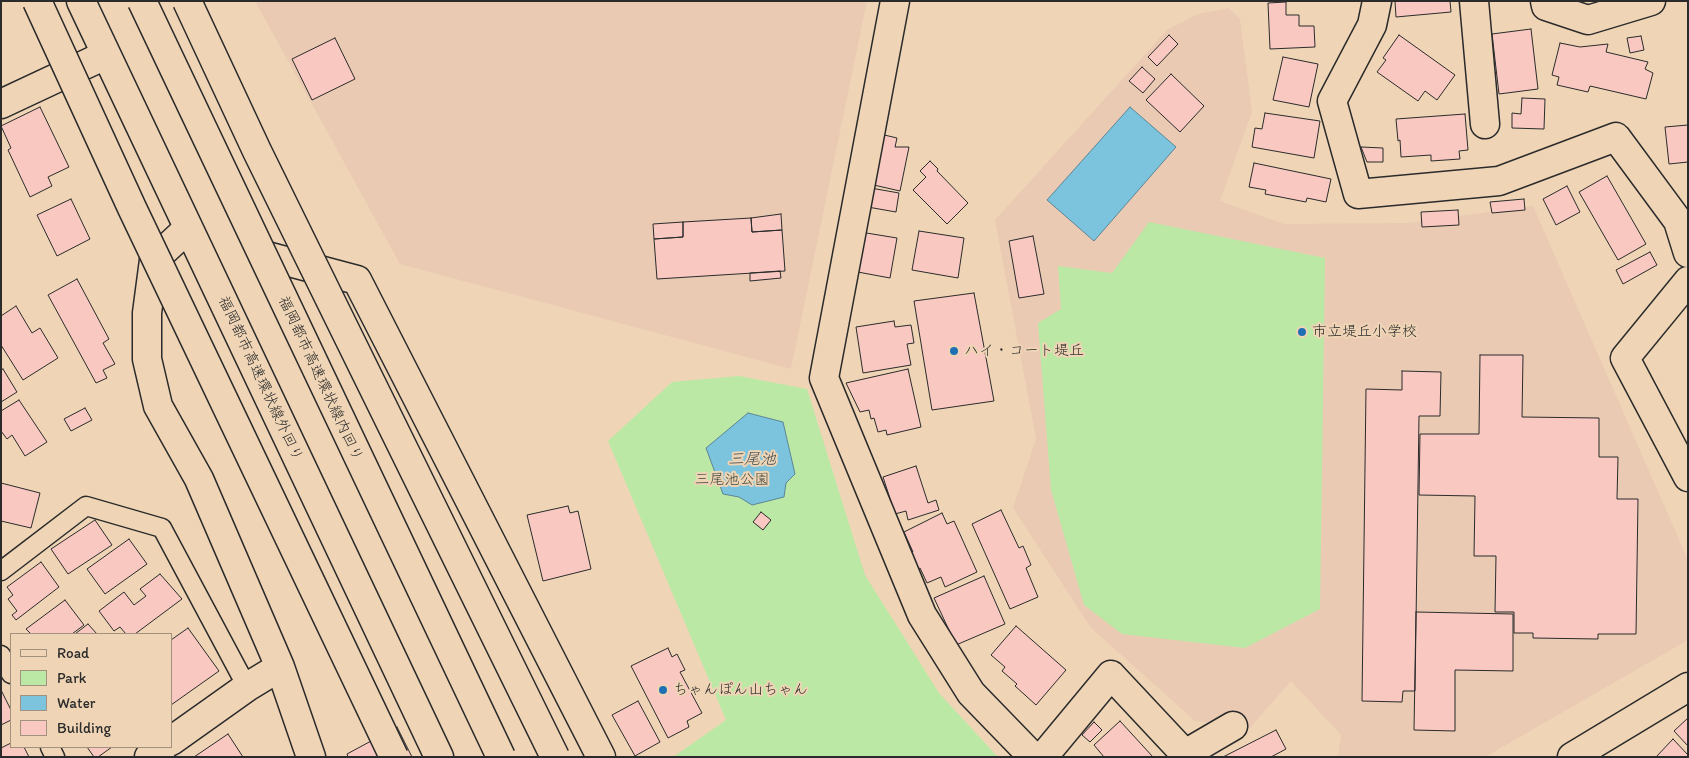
<!DOCTYPE html>
<html>
<head>
<meta charset="utf-8">
<style>
  body { margin:0 }
  #map { position:relative; width:1689px; height:758px; overflow:hidden; background:#efd5b6; font-family:Itim,sans-serif }
  canvas { display:block }
  .frame { position:absolute; inset:0; border:2px solid #2b2b2b; pointer-events:none }
  .legend { position:absolute; left:10px; top:633px; width:162px; height:115px; box-sizing:border-box; background:#efd5b6; border:1px solid #a1917e; margin:0; padding:6px 9px; list-style:none; font-size:15px; color:#2b2b2b }
  .legend li { display:flex; align-items:center; gap:10px; height:25px }
  .legend b { width:25px; border:1px solid #a1917e }
</style>
</head>
<body>
<div id="map">
<canvas width="1689" height="758"></canvas>
<div class="frame"></div>
<ul class="legend">
<li><b style="height:6px;background:#efd5b6"></b>Road</li>
<li><b style="height:14px;background:#bce8a5"></b>Park</li>
<li><b style="height:14px;background:#7cc3dd"></b>Water</li>
<li><b style="height:14px;background:#f8c8c1"></b>Building</li>
</ul>
</div>
<script>
const context = document.querySelector('canvas').getContext('2d');
context.lineJoin = 'round';
function fillPath(path, color) { context.fillStyle = color; context.fill(path, 'evenodd'); }
const poly = rows => new Path2D(rows.map(r => 'M' + r).join(''));
function stroke(path, color, width, dash) { context.strokeStyle = color; context.lineWidth = width; context.lineCap = dash ? 'butt' : 'round'; context.setLineDash(dash || []); context.stroke(path); }
function drawText(font, color, halo, rows, align = 'center') {
  context.font = font + ' Itim,"Klee One",sans-serif'; context.lineWidth = 4; context.setLineDash([]); context.textBaseline = 'middle'; context.strokeStyle = halo; context.fillStyle = color; for (const [text, x, y, turn = 0] of rows) {
    context.save(); context.translate(x, y); context.rotate((+turn || 0) * Math.PI / 180); context.textAlign = isNaN(turn) ? turn : align; if (halo) context.strokeText(text, 0, 0); context.fillText(text, 0, 0); context.restore();
  }
}
fillPath(poly([
  [255,1,867,1,791,369,400,264],
  [1229,8,1240,19,1252,112,1220,201,1284,224,1408,223,1533,206,1688,560,1688,640,1485,757,1338,757,1341,735,1291,681,1250,728,1195,721,1091,628,1013,508,1036,439,995,220,1167,30,1198,14]
]), '#eacab3');
fillPath(poly([
  [1149,222,1325,258,1320,609,1245,648,1122,634,1084,605,1051,490,1038,323,1061,309,1058,266,1112,273],
  [739,376,807,389,865,575,939,693,998,757,673,757,726,720,608,441,672,382]
]), '#bce8a5');
const water = poly([
  [1130,107,1176,147,1094,241,1047,200,1130,107],
  [748,413,783,422,795,474,786,483,784,497,752,505,739,497,723,494,706,448,748,413]
]);
fillPath(water, '#7cc3dd');
stroke(water, '#5c8696', 1);
const building = poly([
  [1395,1,1450,1,1451,12,1396,17,1395,1],
  [1286,2,1286,15,1299,15,1299,26,1314,26,1315,47,1270,49,1268,3,1286,2],
  [1531,29,1538,89,1499,94,1492,34,1531,29],
  [1169,35,1178,44,1157,66,1148,57,1169,35],
  [1399,35,1455,75,1437,100,1425,91,1418,101,1377,72,1386,60,1383,58,1399,35],
  [1641,36,1644,50,1630,53,1627,38,1641,36],
  [335,38,355,79,312,100,292,59,335,38],
  [1560,43,1580,47,1608,44,1606,52,1648,62,1645,69,1653,73,1646,99,1590,86,1588,92,1557,85,1559,77,1552,75,1560,43],
  [1283,57,1318,64,1309,107,1273,100,1283,57],
  [1142,67,1155,79,1143,93,1129,81,1142,67],
  [1171,74,1204,106,1180,132,1146,100,1171,74],
  [1522,98,1545,99,1544,129,1512,128,1512,113,1521,114,1522,98],
  [40,107,69,167,48,177,52,186,30,197,8,150,11,148,1,126,40,107],
  [1265,113,1320,121,1314,158,1252,147,1255,128,1262,129,1265,113],
  [1465,114,1468,150,1459,151,1460,159,1431,161,1431,155,1401,157,1400,140,1398,141,1396,119,1465,114],
  [1688,125,1688,162,1669,164,1665,127,1688,125],
  [876,133,897,138,895,147,909,147,900,191,865,183,876,133],
  [1361,147,1383,148,1383,162,1367,162,1361,147],
  [930,161,938,169,937,171,968,203,947,224,913,190,926,177,920,171,930,161],
  [1254,163,1331,179,1326,202,1307,198,1306,202,1265,194,1266,190,1249,187,1254,163],
  [1607,176,1646,244,1618,260,1579,192,1607,176],
  [1567,186,1580,212,1556,225,1543,199,1567,186],
  [865,187,899,193,896,212,862,206,865,187],
  [71,199,90,239,57,256,37,215,71,199],
  [1524,199,1525,210,1492,213,1490,202,1524,199],
  [1458,210,1459,225,1422,227,1421,212,1458,210],
  [781,214,782,230,752,232,751,218,781,214],
  [751,218,752,232,782,230,785,271,657,279,654,239,683,237,683,222,751,218],
  [683,222,683,237,654,239,653,224,683,222],
  [854,231,897,238,890,278,847,270,854,231],
  [919,231,964,238,958,278,912,270,919,231],
  [1033,236,1044,294,1019,298,1009,241,1033,236],
  [1650,252,1657,265,1623,284,1616,270,1650,252],
  [780,271,781,278,750,281,750,273,780,271],
  [77,279,109,339,103,343,115,364,103,370,107,378,96,383,48,295,77,279],
  [974,293,994,401,932,410,914,301,974,293],
  [16,306,32,333,40,328,58,358,23,380,1,345,1,316,16,306],
  [894,321,895,327,911,325,914,343,907,344,911,365,863,373,856,327,894,321],
  [1480,355,1523,355,1522,417,1599,418,1599,457,1618,457,1617,499,1638,499,1636,634,1598,634,1598,639,1533,638,1533,633,1514,633,1514,612,1495,612,1496,556,1474,556,1475,496,1419,495,1420,434,1479,434,1480,355],
  [3,369,17,392,1,402,1,370,3,369],
  [908,369,921,427,887,435,886,430,878,432,874,418,871,419,869,410,860,412,846,383,908,369],
  [1402,371,1441,372,1440,416,1419,416,1415,691,1403,691,1402,702,1362,701,1366,389,1402,390,1402,371],
  [19,400,47,442,25,456,12,435,7,439,1,431,1,411,19,400],
  [85,408,92,420,71,431,64,419,85,408],
  [916,466,928,503,936,500,939,510,908,520,906,511,895,514,883,477,916,466],
  [1,483,40,493,31,528,1,521,1,483],
  [568,506,570,513,578,511,591,569,543,581,527,515,568,506],
  [1001,510,1019,548,1023,546,1031,565,1026,568,1038,597,1010,609,972,524,1001,510],
  [761,512,771,520,763,530,753,522,761,512],
  [942,513,947,524,954,521,977,572,945,587,941,577,927,583,920,568,915,571,907,554,913,552,904,532,942,513],
  [95,520,112,545,68,574,51,549,95,520],
  [129,539,147,564,105,594,87,569,129,539],
  [41,562,59,587,16,620,12,615,17,611,8,599,13,595,7,587,41,562],
  [160,574,182,599,135,634,126,634,120,627,114,631,99,611,124,592,134,605,146,596,140,589,160,574],
  [984,576,1005,624,956,645,934,598,984,576],
  [65,600,84,625,72,634,31,634,26,629,65,600],
  [1416,612,1513,614,1513,671,1455,670,1455,731,1414,730,1416,612],
  [88,624,97,634,75,634,88,624],
  [1016,626,1066,670,1036,705,1015,686,1017,684,1002,671,1005,667,991,655,1016,626],
  [188,628,219,671,171,705,171,640,188,628],
  [668,648,672,657,677,654,685,670,680,672,702,713,687,721,689,727,668,738,631,666,668,648],
  [1,690,11,710,11,720,1,725,1,690],
  [638,701,660,742,635,756,612,715,638,701],
  [1688,718,1688,746,1674,731,1688,718],
  [1120,721,1153,757,1104,757,1094,745,1120,721],
  [1094,722,1102,730,1090,742,1082,735,1094,722],
  [397,727,412,757,348,757,347,754,397,727],
  [1276,730,1286,749,1271,757,1223,757,1276,730],
  [228,734,243,757,194,757,228,734],
  [1673,739,1688,755,1688,757,1656,757,1673,739],
  [11,743,11,747,24,747,29,757,1,757,1,748,11,743],
  [87,747,112,747,98,757,94,757,87,747]
]);
fillPath(building, '#f8c8c1');
stroke(building, '#2b2b2b', 1);
const service = poly([
  [1,571,86,506,162,528,247,687],
  [1,655,11,674],
  [50,747,55,757]
]);
const minor = poly([
  [895,1,824,378,922,615,971,693,1033,757],
  [1377,1,1372,25,1332,101,1358,194,1499,181,1616,137,1678,221,1688,253],
  [1474,1,1485,124],
  [1545,1,1546,6,1588,20,1651,1],
  [1,104,97,59],
  [183,233,154,260,147,313,147,359,158,406,199,479,280,667,311,757],
  [263,255,357,280,601,757],
  [1688,281,1625,358,1688,477],
  [171,741,247,687,280,667],
  [149,757,163,747],
  [1043,757,1111,675,1185,754,1233,726],
  [1572,757,1688,687]
]);
const motorway = poly([
  [81,1,439,757]
]);
stroke(service, '#2b2b2b', 21);
stroke(minor, '#2b2b2b', 31);
stroke(motorway, '#2b2b2b', 31);
stroke(service, '#efd5b6', 18);
stroke(minor, '#efd5b6', 28);
stroke(motorway, '#efd5b6', 28);
const motorwayBridge = poly([
  [37,1,132,208,394,757],
  [142,1,501,757],
  [187,1,257,151,555,757]
]);
stroke(motorwayBridge, '#2b2b2b', 31, []);
stroke(motorwayBridge, '#efd5b6', 28);
for (const [x, y, r, color] of [
  [1302,332,5,"#1f6fb2"],
  [954,351,5,"#1f6fb2"],
  [663,690,5,"#1f6fb2"]
]) { const dot = new Path2D(); dot.arc(x, y, r, 0, 2 * Math.PI); context.fillStyle = color; context.fill(dot); stroke(dot, '#efd5b6', 2); }
drawText('15px', '#2b2b2b', '#efd5b6', [
  ["市立堤丘小学校",1312,332],
  ["ハイ・コート堤丘",964,351],
  ["ちゃんぽん山ちゃん",673,690]
], 'left');
drawText('15px', '#2b2b2b', '#efd5b6', [
  ["福岡都市高速環状線外回り",260,379,65],
  ["福岡都市高速環状線内回り",320,379,65]
]);
drawText('15px', '#41473d', '#efd5b6', [
  ["三尾池公園",732,480]
]);
drawText('italic 16px', '#3b494f', '#efd5b6', [
  ["三尾池",752,460]
]);
</script>
</body>
</html>
